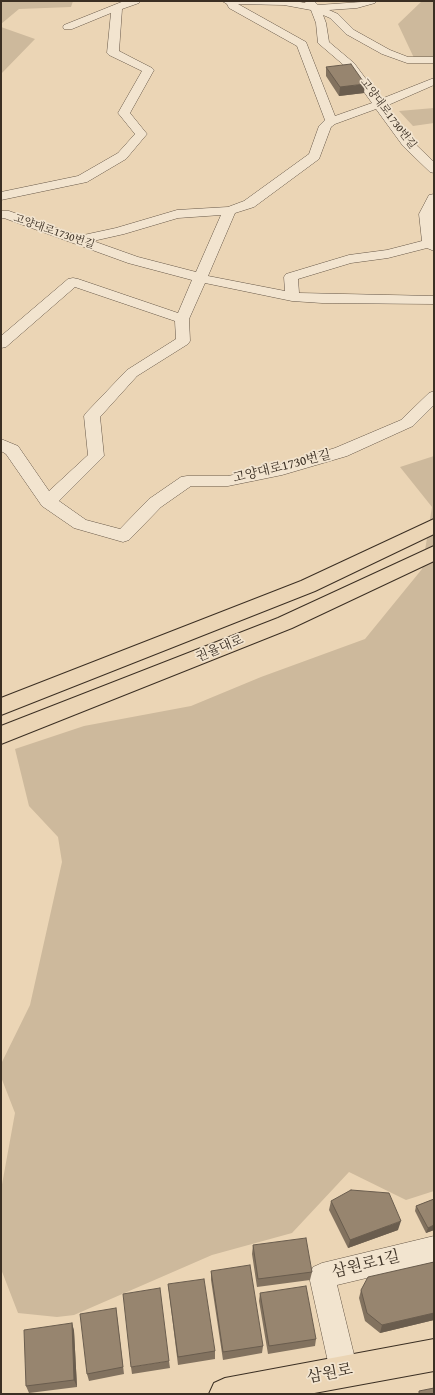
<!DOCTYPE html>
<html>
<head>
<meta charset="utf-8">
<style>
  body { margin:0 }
  #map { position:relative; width:435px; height:1395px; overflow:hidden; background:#ebd5b5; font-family:"Gentium Book Plus",serif }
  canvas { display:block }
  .frame { position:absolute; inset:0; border:2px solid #3b2f23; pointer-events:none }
</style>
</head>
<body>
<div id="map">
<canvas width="435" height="1395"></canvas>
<div class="frame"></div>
</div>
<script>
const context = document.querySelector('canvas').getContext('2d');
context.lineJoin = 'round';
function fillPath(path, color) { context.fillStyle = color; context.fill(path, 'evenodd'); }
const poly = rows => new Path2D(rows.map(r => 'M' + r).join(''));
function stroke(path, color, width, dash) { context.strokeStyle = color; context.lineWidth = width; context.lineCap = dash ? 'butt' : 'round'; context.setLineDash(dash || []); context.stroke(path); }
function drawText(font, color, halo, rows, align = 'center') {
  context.font = font + ' "Gentium Book Plus","Noto Serif KR",serif'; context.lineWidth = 3.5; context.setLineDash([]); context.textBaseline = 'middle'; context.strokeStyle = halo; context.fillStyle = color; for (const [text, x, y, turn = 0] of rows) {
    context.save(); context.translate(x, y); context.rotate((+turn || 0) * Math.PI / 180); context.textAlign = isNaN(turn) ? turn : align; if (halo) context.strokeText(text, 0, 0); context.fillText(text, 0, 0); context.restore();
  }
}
fillPath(poly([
  [1,1,73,1,71,7,19,9,1,24],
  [422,1,434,1,434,57,414,58,398,24],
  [1,27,35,39,1,74],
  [434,108,434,123,413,126,399,111],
  [434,456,434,1191,406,1200,349,1172,292,1233,212,1255,74,1315,57,1317,18,1313,1,1269,1,1190,15,1113,1,1077,1,1064,30,1005,62,862,58,837,29,806,15,749,84,726,191,706,261,677,365,639,422,569,432,507,400,467]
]), '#cdb99c');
const minor = poly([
  [124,1,140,1,139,3,122,9,119,51,152,68,154,70,130,113,147,134,126,159,87,182,1,200,1,192,78,176,118,153,135,134,118,113,142,71,109,55,107,53,111,13,72,29,64,29,63,27,64,25,124,1],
  [222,1,295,1,305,3,306,1,314,1,318,5,376,1,375,3,357,8,329,10,338,14,354,30,390,50,408,57,434,57,434,63,407,63,382,54,346,34,330,18,323,15,326,23,329,42,354,63,381,99,434,78,434,85,386,106,411,140,434,162,434,173,430,172,403,146,376,109,335,124,331,127,319,159,254,207,235,213,208,276,285,291,284,277,286,274,349,255,387,250,422,241,419,214,429,195,434,194,434,211,433,214,434,251,427,248,388,258,351,263,298,279,299,293,434,296,434,304,322,303,292,301,205,283,189,319,190,341,188,344,137,376,100,417,104,456,59,501,86,520,120,529,149,499,181,477,187,476,228,476,280,465,335,448,401,420,429,393,434,391,434,405,413,426,347,456,282,475,228,486,191,486,161,507,129,540,123,542,74,528,42,506,6,454,1,451,1,439,18,446,49,491,88,455,84,416,86,413,127,370,176,339,175,321,75,287,6,347,1,348,1,336,68,279,73,278,78,279,178,313,192,280,128,263,4,218,1,219,1,211,9,211,79,236,116,228,177,210,228,207,244,201,309,154,319,126,325,120,297,46,229,8,227,4,222,1],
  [238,4,284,5,311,10,316,23,318,43,346,67,372,103,335,116,306,42,238,4],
  [221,215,196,272,138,257,93,241,124,234,178,218,221,215],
  [434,1236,434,1262,337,1285,358,1371,354,1381,344,1385,334,1381,330,1371,309,1276,313,1267,322,1263,434,1236]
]);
const major = poly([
  [434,519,434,534,315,591,1,715,1,698,301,581,434,519],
  [434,546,434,561,292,628,1,744,1,726,278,618,434,546],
  [434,1339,434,1371,309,1394,209,1394,214,1383,225,1378,434,1339]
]);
stroke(minor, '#675848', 1);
stroke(major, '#3b2f23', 2);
fillPath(minor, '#f2e4cf');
fillPath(major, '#ebd5b5');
fillPath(poly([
  [326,67,364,93,339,96,326,76],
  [434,1199,434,1230,426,1233,415,1211,416,1206],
  [331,1201,398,1230,348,1248,329,1210],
  [253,1245,312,1272,310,1280,257,1287,252,1254],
  [434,1262,434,1320,380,1333,365,1321,359,1298,361,1290],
  [211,1271,263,1346,262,1353,223,1360,211,1280],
  [168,1284,215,1351,215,1359,178,1365],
  [260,1293,316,1339,315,1346,268,1354,259,1301],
  [116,1308,124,1374,89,1381,87,1374],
  [72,1323,74,1331,77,1387,29,1393,26,1386],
  [169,1361,170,1368,132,1374,131,1367]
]), '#82725f');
fillPath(poly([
  [365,84,364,93,339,96,340,87],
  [401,1221,398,1230,348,1248,350,1240],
  [434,1225,434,1230,426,1233,428,1228],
  [434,1313,434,1320,380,1333,382,1325],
  [72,1323,74,1331,77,1387,74,1380]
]), '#6a5d4e');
const building = poly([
  [351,64,365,84,340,87,326,67,351,64],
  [351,1190,389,1193,401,1221,350,1240,331,1201,351,1190],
  [434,1199,434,1225,428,1228,416,1206,434,1199],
  [306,1238,312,1272,258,1279,253,1245,306,1238],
  [434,1262,434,1313,382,1325,367,1313,361,1290,368,1277,434,1262],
  [250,1265,263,1346,223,1352,211,1271,250,1265],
  [204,1279,215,1351,178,1357,168,1284,204,1279],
  [306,1286,316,1339,269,1346,260,1293,306,1286],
  [160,1288,169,1361,131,1367,123,1294,160,1288],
  [116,1308,123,1367,87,1374,80,1314,116,1308],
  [72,1323,74,1380,26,1386,24,1330,72,1323],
  [434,1388,434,1394,419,1394,419,1391,434,1388]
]);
fillPath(building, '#97856f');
stroke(building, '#6a5d4e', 1);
drawText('11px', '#3b2f23', '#f2e4cf', [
  ["고양대로1730번길",388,114,53],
  ["고양대로1730번길",54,232,19]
]);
drawText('13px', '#3b2f23', '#f2e4cf', [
  ["고양대로1730번길",282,467,-14],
  ["권율대로",220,649,-22]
]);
drawText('16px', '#3b2f23', '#f2e4cf', [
  ["삼원로1길",366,1265,-14],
  ["삼원로",330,1374,-11]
]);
</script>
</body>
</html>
